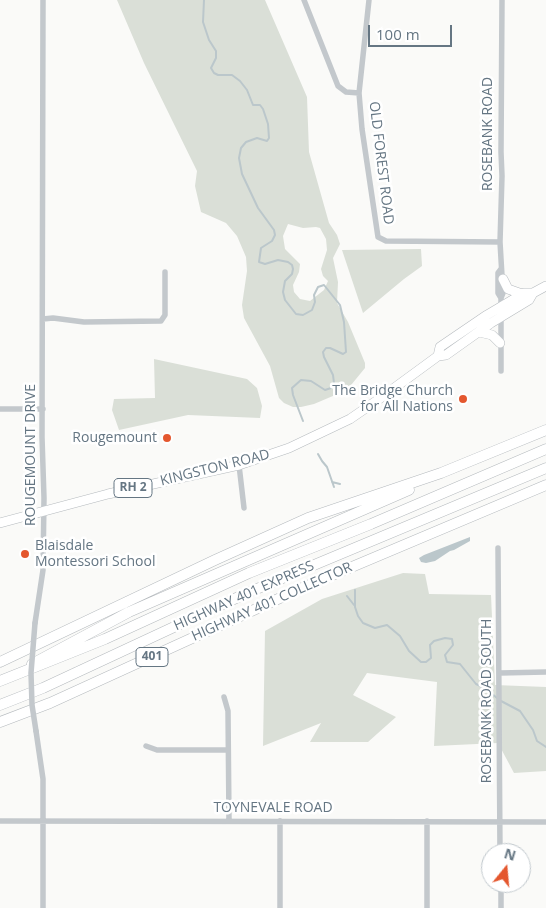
<!DOCTYPE html>
<html>
<head>
<meta charset="utf-8">
<style>
  body { margin:0 }
  #map { position:relative; width:546px; height:908px; overflow:hidden; background:#fafaf8; font-family:"Open Sans",sans-serif }
  canvas { display:block }
  .north { position:absolute; left:481px; top:843px; width:50px; height:50px; box-sizing:border-box; background:#fff; border:1px solid #c1c8cd; border-radius:50%; rotate:17deg; font-size:14px; font-weight:700; line-height:20px; text-align:center; color:#657683 }
  .north::after { content:''; display:block; margin:auto; width:18px; height:22px; background:#e4572e; clip-path:polygon(50% 0,100% 100%,50% 72%,0 100%) }
  .scale { position:absolute; left:368px; top:25px; width:84px; height:22px; box-sizing:border-box; border:2px solid #657683; border-top:0; padding-left:6px; font-size:15px; line-height:18px; white-space:nowrap; color:#657683; -webkit-text-stroke:4px #fff; paint-order:stroke }
</style>
</head>
<body>
<div id="map">
<canvas width="546" height="908"></canvas>
<div class="north">N</div>
<div class="scale">100 m</div>
</div>
<script>
const context = document.querySelector('canvas').getContext('2d');
context.lineJoin = 'round';
function fillPath(path, color) { context.fillStyle = color; context.fill(path, 'evenodd'); }
const poly = rows => new Path2D(rows.map(r => 'M' + r).join(''));
function stroke(path, color, width, dash) { context.strokeStyle = color; context.lineWidth = width; context.lineCap = dash ? 'butt' : 'round'; context.setLineDash(dash || []); context.stroke(path); }
function drawText(font, color, halo, rows, align = 'center') {
  context.font = font + ' "Open Sans",sans-serif'; context.lineWidth = 5; context.setLineDash([]); context.textBaseline = 'middle'; context.strokeStyle = halo; context.fillStyle = color; for (const [text, x, y, turn = 0] of rows) {
    context.save(); context.translate(x, y); context.rotate((+turn || 0) * Math.PI / 180); context.textAlign = isNaN(turn) ? turn : align; if (halo) context.strokeText(text, 0, 0); context.fillText(text, 0, 0); context.restore();
  }
}
fillPath(poly([
  [117,0,265,0,307,97,309,152,329,223,337,235,340,244,333,258,338,282,337,303,348,322,365,363,365,368,347,390,314,404,301,407,293,407,284,403,279,398,270,366,244,318,242,305,247,271,246,257,237,236,226,223,201,212,195,186,197,171,144,63],
  [288,224,303,228,316,227,320,228,326,239,327,250,321,269,323,276,328,281,324,290,310,301,300,299,294,292,293,285,299,272,300,264,285,249,283,236],
  [421,249,422,266,404,279,363,313,342,250],
  [154,359,247,379,257,388,262,406,260,418,188,415,119,430,112,410,114,399,155,398],
  [403,573,425,574,429,594,491,595,495,685,546,687,546,771,514,773,498,743,434,746,437,682,367,673,353,695,396,717,368,742,310,742,321,723,263,746,265,631,322,599]
]), '#dadfd7');
fillPath(poly([
  [470,537,470,541,454,550,450,551,435,561,426,563,421,562,419,558,424,555]
]), '#bbc7cb');
stroke(poly([
  [204,0,203,22,209,40,216,51,216,58,211,68,214,73,218,75,232,75,240,81,247,90,253,105,260,105,263,109,268,124,269,138,267,141,257,138,246,142,241,148,239,158,242,174,258,208,274,230,275,235,272,241,261,248,259,262,265,264,278,260,288,262,292,265,293,269,292,274,285,281,283,292,285,300,296,314,303,315,312,310,315,302,314,295,318,287,324,285,340,305,344,322,346,352,343,354,330,348,326,348,323,352,324,357,333,375,334,383,331,388,325,390,311,381,301,380,292,388,293,395,303,421],
  [318,454,322,461,327,467,334,487],
  [332,482,340,484],
  [355,590,355,607,358,616,363,623,375,628,387,625,400,636,409,651,421,662,426,662,431,658,430,645,434,641,445,638,452,639,453,645,445,655,447,662,460,664,476,684,485,688,497,698],
  [347,596,354,605],
  [501,701,520,711,533,730,537,741,546,747]
]), '#bbc7cb', 2);
const primary = poly([
  [503,279,508,289,522,294],
  [479,332,492,335,500,343],
  [438,356,440,347,487,315,524,293,533,293],
  [0,523,108,494,239,465,289,448,350,419,382,397,438,356,446,355,491,323,529,300,533,293,546,286]
]);
const highway = poly([
  [0,662,215,560,308,518,441,473,546,430],
  [32,664,129,612,409,490],
  [0,681,105,639,249,573,371,524,546,449],
  [0,705,43,688,247,593,546,468],
  [0,722,50,703,302,588,546,485]
]);
stroke(primary, '#b5babe', 10);
stroke(highway, '#b4b9bd', 11);
stroke(poly([
  [304,0,338,86,346,92,359,93],
  [369,0,359,93,362,129,378,237,386,241,500,242],
  [501,269,498,273,498,293,501,298],
  [43,319,53,318,84,322,161,321,165,315,165,272],
  [501,371,501,298,503,293,500,242,502,176,501,152,502,0],
  [0,409,43,409],
  [239,465,244,508],
  [498,548,500,853],
  [35,623,43,570,44,498,42,437,43,0],
  [500,673,546,672],
  [224,697,228,711,229,821],
  [36,731,43,779,43,908],
  [146,746,157,750,228,750],
  [0,821,546,822],
  [280,821,280,908],
  [427,821,427,908],
  [501,908,501,883]
]), '#c3c8cc', 5.5);
stroke(primary, '#fff', 9);
stroke(highway, '#fff', 10);
stroke(poly([
  [35,623,31,673,32,705,36,731]
]), '#c3c8cc', 5.5);
for (const [x, y, r, color] of [
  [463,399,5,"#e4572e"],
  [167,438,5,"#e4572e"],
  [25,554,5,"#e4572e"]
]) { const dot = new Path2D(); dot.arc(x, y, r, 0, 2 * Math.PI); context.fillStyle = color; context.fill(dot); stroke(dot, '#fff', 2); }
for (const [x, y, w] of [
  [133,488,38],
  [152,657,32]
]) { const box = new Path2D(); box.roundRect(x - w / 2, y - 9.5, w, 19, 4); context.fillStyle = '#fff'; context.fill(box); stroke(box, '#657683', 1); }
drawText('bold 12px', '#657683', null, [
  ["RH 2",133,488],
  ["401",152,657]
]);
drawText('14px', '#657683', '#fff', [
  ["ROSEBANK ROAD",488,134,-90],
  ["OLD FOREST ROAD",381,163,83],
  ["ROUGEMOUNT DRIVE",31,455,-90],
  ["KINGSTON ROAD",215,468,-14],
  ["HIGHWAY 401 EXPRESS",244,596,-24],
  ["HIGHWAY 401 COLLECTOR",272,602,-24],
  ["ROSEBANK ROAD SOUTH",487,701,-90],
  ["TOYNEVALE ROAD",273,808]
]);
drawText('14px', '#657683', '#fff', [
  ["The Bridge Church",453,391],
  ["for All Nations",453,407],
  ["Rougemount",157,438],
  ["Blaisdale",35,546,"left"],
  ["Montessori School",35,562,"left"]
], 'right');
</script>
</body>
</html>
